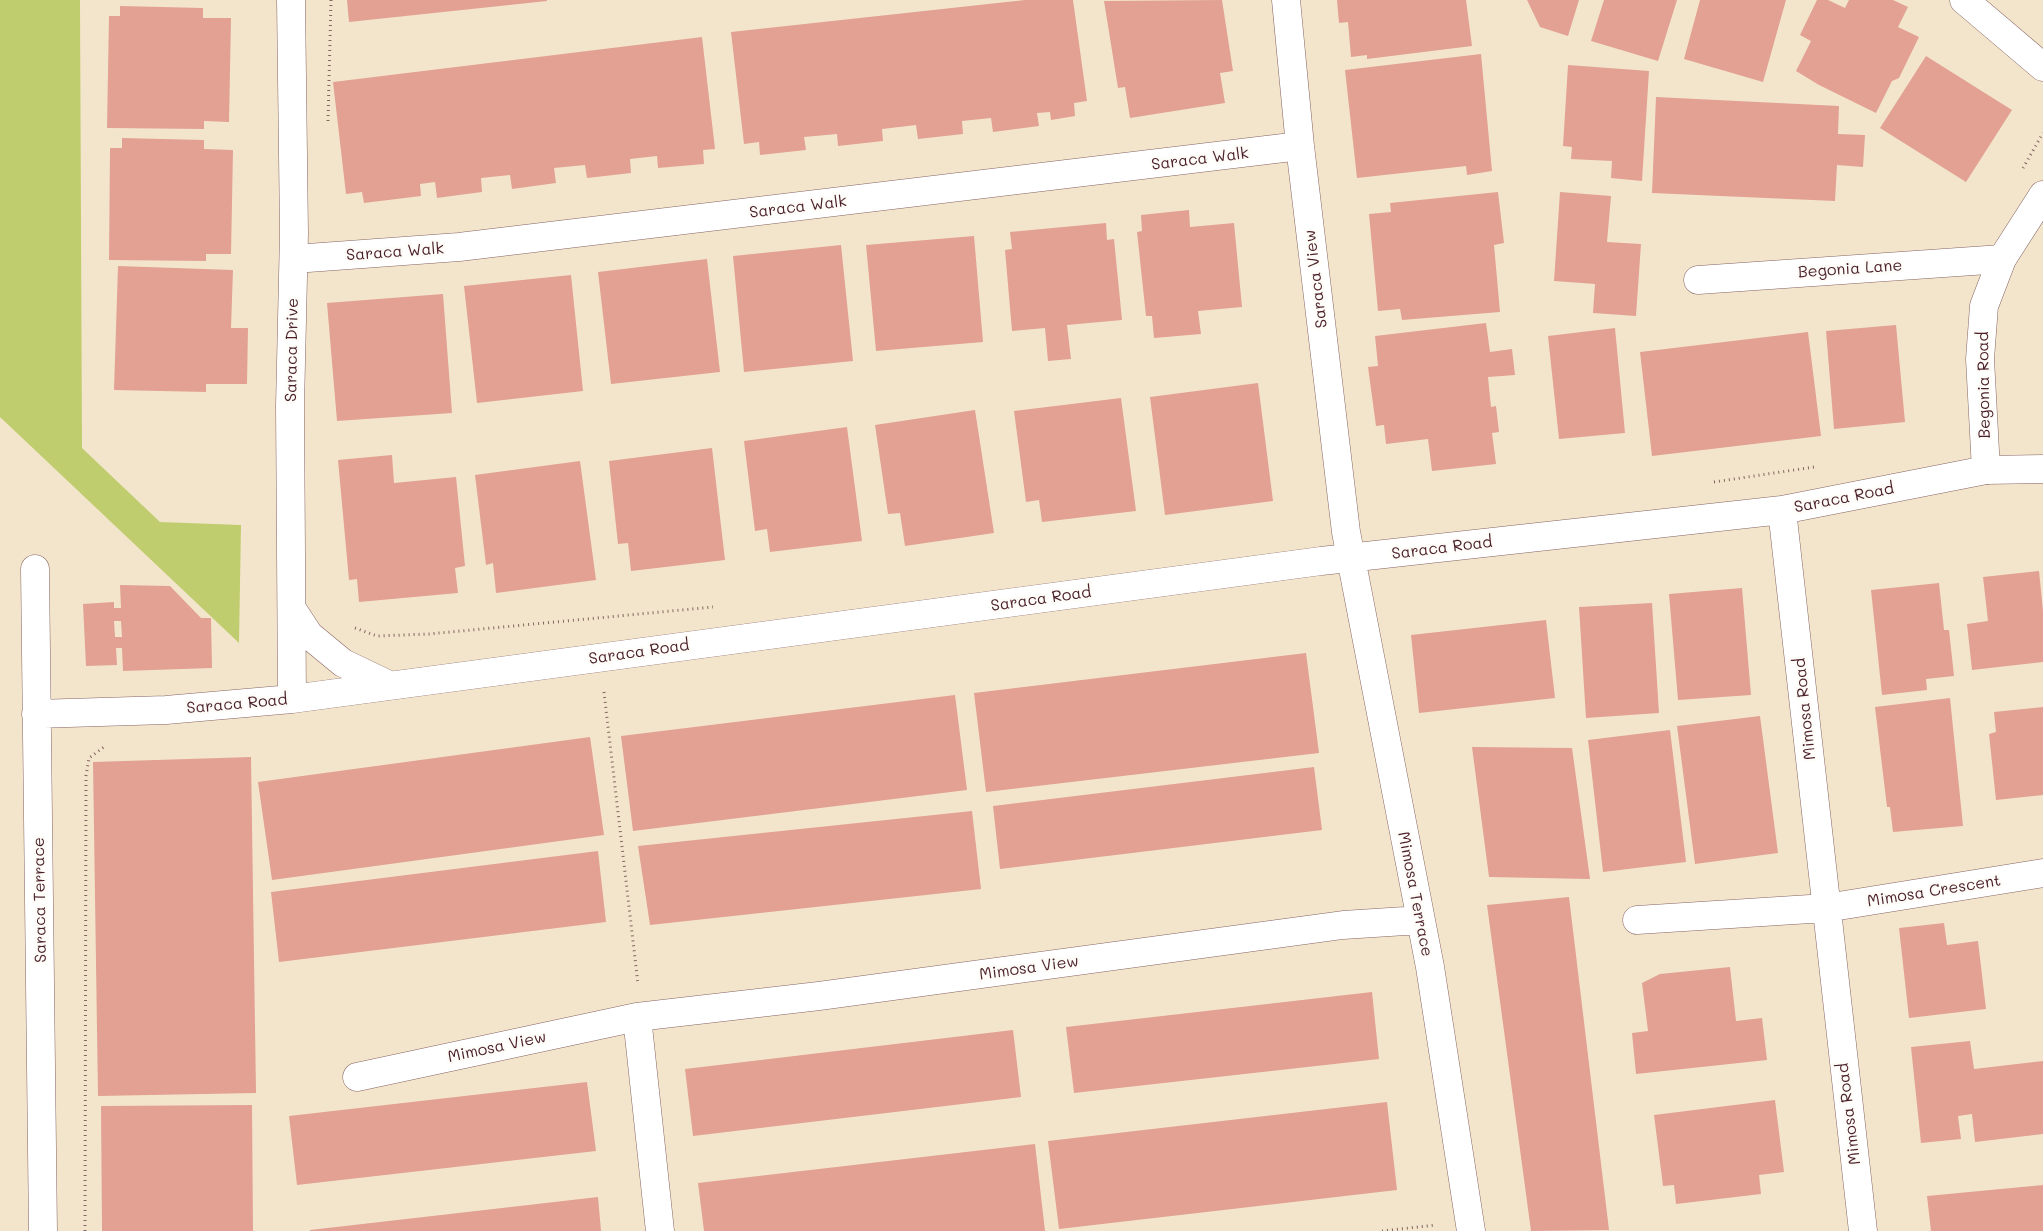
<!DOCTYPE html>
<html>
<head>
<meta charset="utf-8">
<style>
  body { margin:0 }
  canvas { display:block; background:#f3e5cb }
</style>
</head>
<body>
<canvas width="2043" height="1231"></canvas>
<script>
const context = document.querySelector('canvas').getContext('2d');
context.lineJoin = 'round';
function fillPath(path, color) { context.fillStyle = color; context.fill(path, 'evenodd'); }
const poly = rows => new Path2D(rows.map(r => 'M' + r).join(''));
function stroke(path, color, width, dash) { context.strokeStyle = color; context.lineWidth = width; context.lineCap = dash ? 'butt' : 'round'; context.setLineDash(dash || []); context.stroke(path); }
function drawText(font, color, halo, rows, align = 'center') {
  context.font = font + ' Mali,sans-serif'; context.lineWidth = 5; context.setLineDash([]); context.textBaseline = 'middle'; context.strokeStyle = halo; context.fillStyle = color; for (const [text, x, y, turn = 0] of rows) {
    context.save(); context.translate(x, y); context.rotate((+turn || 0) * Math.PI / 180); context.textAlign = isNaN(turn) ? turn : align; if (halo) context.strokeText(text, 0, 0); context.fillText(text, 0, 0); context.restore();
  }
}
fillPath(poly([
  [0,0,80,0,82,448,160,522,241,525,239,643,0,417]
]), '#c0cd6e');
fillPath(poly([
  [347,0,547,0,547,1,349,22],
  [1025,0,1073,0,1087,101,1074,103,1075,116,1051,120,1050,112,1037,113,1039,126,993,132,991,118,962,121,963,134,918,139,916,125,882,129,883,141,838,146,837,134,804,137,806,150,760,155,759,142,744,144,731,32],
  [1222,0,1233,71,1220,73,1225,103,1130,118,1125,87,1118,88,1104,1],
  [1337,0,1466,0,1472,46,1367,59,1367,55,1351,57,1348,22,1339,23],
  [1527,0,1579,0,1568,36,1540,27],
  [1604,0,1677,0,1658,61,1591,41],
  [1700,0,1786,0,1763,82,1684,59],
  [1817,0,1828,0,1845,8,1849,0,1893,0,1908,7,1898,27,1919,37,1899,78,1892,81,1876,113,1819,85,1796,71,1811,41,1800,35],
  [120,6,203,8,203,18,231,18,229,122,204,121,204,129,107,128,109,16,120,16],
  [702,37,715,149,703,150,704,164,658,168,657,156,630,159,631,173,587,178,585,165,554,168,556,183,512,189,510,175,481,178,482,192,459,195,437,198,435,182,420,184,421,196,364,203,362,192,346,194,333,82],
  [1481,54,1492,171,1467,175,1466,166,1357,178,1345,70],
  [1926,56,2012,110,1966,182,1880,128],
  [1568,65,1649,71,1642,181,1611,178,1612,161,1571,159,1572,147,1563,146],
  [1656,97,1839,106,1838,134,1865,135,1863,167,1837,165,1835,201,1652,193],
  [122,138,204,140,204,149,233,150,231,254,206,254,206,261,109,260,110,148,122,148],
  [1498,192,1504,243,1494,245,1500,312,1402,320,1400,309,1378,311,1369,214,1391,212,1390,203],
  [1560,192,1611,196,1607,242,1641,244,1636,316,1593,313,1595,284,1554,281],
  [1189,210,1190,227,1234,223,1242,307,1198,311,1201,334,1154,338,1152,316,1146,316,1137,232,1142,231,1141,215],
  [1106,223,1107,240,1114,239,1122,320,1067,325,1071,359,1048,361,1045,328,1012,331,1005,250,1012,249,1010,232],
  [974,236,983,342,876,351,866,245],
  [841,245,853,361,744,372,733,256],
  [707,259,720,372,611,384,598,272],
  [118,266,233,270,231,328,248,328,247,384,206,384,206,392,114,390],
  [571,275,583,391,477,403,464,286],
  [443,294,452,413,337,421,327,303],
  [1486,323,1490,352,1512,349,1515,375,1488,377,1491,407,1496,406,1499,432,1492,433,1496,464,1432,471,1428,439,1386,444,1384,425,1376,426,1368,367,1378,366,1375,336],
  [1896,325,1905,422,1834,429,1826,331],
  [1615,328,1625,433,1559,439,1548,336],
  [1808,332,1821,436,1652,456,1640,352],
  [1258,383,1273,501,1165,515,1150,397],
  [1121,398,1136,511,1042,522,1039,500,1026,502,1014,411],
  [975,410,994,533,905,546,900,513,888,514,875,425],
  [847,427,862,541,770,552,767,529,755,531,744,441],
  [712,448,725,560,631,571,628,543,618,544,609,461],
  [392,455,394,483,456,477,465,566,455,568,458,593,359,602,357,579,349,580,338,460],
  [580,461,596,580,496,593,493,563,486,565,475,475],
  [2039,571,2043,611,2043,662,1972,670,1967,624,1988,621,1983,577],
  [1939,583,1944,630,1949,630,1954,676,1926,679,1927,690,1882,695,1871,590],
  [120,585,170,586,201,618,211,618,212,668,123,671,122,648,116,648,117,665,86,666,83,604,114,602,114,608,121,608],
  [114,621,121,621,122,637,115,637],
  [1742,588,1751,695,1678,700,1669,594],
  [1652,603,1659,713,1586,718,1579,607],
  [1546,620,1555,698,1419,713,1411,635],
  [1306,653,1319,753,986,792,974,693],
  [955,695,967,790,633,831,621,736],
  [1950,698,1963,826,1893,832,1890,807,1887,807,1875,707],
  [2043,707,2043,795,1996,800,1989,734,1996,732,1994,712],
  [1760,716,1778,853,1695,864,1677,726],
  [1670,730,1686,862,1603,872,1588,740],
  [590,737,604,835,272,880,258,782],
  [1472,747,1572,748,1590,879,1489,877],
  [251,757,256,1093,98,1096,93,762],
  [1314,767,1322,830,1000,869,993,806],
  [972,811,981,889,650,925,638,846],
  [598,851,606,922,279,962,271,892],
  [1569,897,1609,1230,1531,1231,1487,905],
  [1944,923,1947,945,1978,941,1986,1009,1909,1018,1899,928],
  [1730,967,1736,1021,1762,1018,1767,1060,1636,1074,1632,1033,1648,1031,1642,983,1660,974],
  [1372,992,1379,1059,1074,1093,1066,1027],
  [1013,1030,1021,1097,693,1136,685,1069],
  [1970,1041,1974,1069,2043,1061,2043,1134,1975,1142,1972,1114,1958,1116,1961,1139,1921,1143,1911,1047],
  [587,1082,596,1151,297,1185,289,1116],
  [1775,1100,1784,1172,1759,1175,1761,1194,1676,1204,1674,1185,1663,1186,1654,1115],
  [1387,1102,1397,1190,1059,1229,1048,1141],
  [252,1105,253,1231,102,1231,101,1106],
  [1035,1144,1045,1231,704,1231,698,1183],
  [2043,1185,2043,1231,1931,1231,1927,1196],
  [598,1197,601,1231,310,1231,310,1230]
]), '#e2a193');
const street = poly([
  [291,0,294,233,290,406,292,699],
  [1286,0,1300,146,1346,532,1430,967,1471,1231],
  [1964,0,2043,67],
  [294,259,459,247,1300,146],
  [1698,280,2002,259],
  [1782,510,1863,1231],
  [35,569,43,1231],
  [292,609,309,635,343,663,389,685],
  [36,714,166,710,292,699,1321,561,1782,510,1986,470],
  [1637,920,1826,908,2043,873],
  [637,1017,660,1231],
  [357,1077,637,1017,819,996,1343,925,1421,920]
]);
const secondary = poly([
  [2043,195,2002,259,1984,306,1980,359,1986,470,2043,469]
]);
stroke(street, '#856463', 29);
stroke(secondary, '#856463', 29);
stroke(poly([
  [328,121,331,0],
  [2023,168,2043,133],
  [1714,482,1814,467],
  [355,628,377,636,429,634,713,607],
  [604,692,638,984],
  [85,1231,86,776,89,758,104,747],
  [1382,1231,1436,1225]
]), '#856463', 3, [1, 4]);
stroke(street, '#fff', 28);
stroke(secondary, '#fff', 28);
drawText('16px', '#4a1f2b', '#fdfcf7', [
  ["Saraca Walk",1200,159,-7],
  ["Saraca Walk",798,207,-7],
  ["Saraca Walk",395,252,-4],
  ["Begonia Lane",1850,269,-4],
  ["Saraca View",1316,279,-97],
  ["Saraca Drive",292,350,-89],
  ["Begonia Road",1984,385,-91],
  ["Saraca Road",1844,498,-11],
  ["Saraca Road",1442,548,-7],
  ["Saraca Road",1041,599,-8],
  ["Saraca Road",639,652,-8],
  ["Saraca Road",237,704,-5],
  ["Mimosa Road",1805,709,-96],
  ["Mimosa Crescent",1934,891,-9],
  ["Mimosa Terrace",1415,894,79],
  ["Saraca Terrace",40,900,-91],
  ["Mimosa View",1029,968,-8],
  ["Mimosa View",497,1047,-12],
  ["Mimosa Road",1849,1114,-97]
]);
</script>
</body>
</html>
